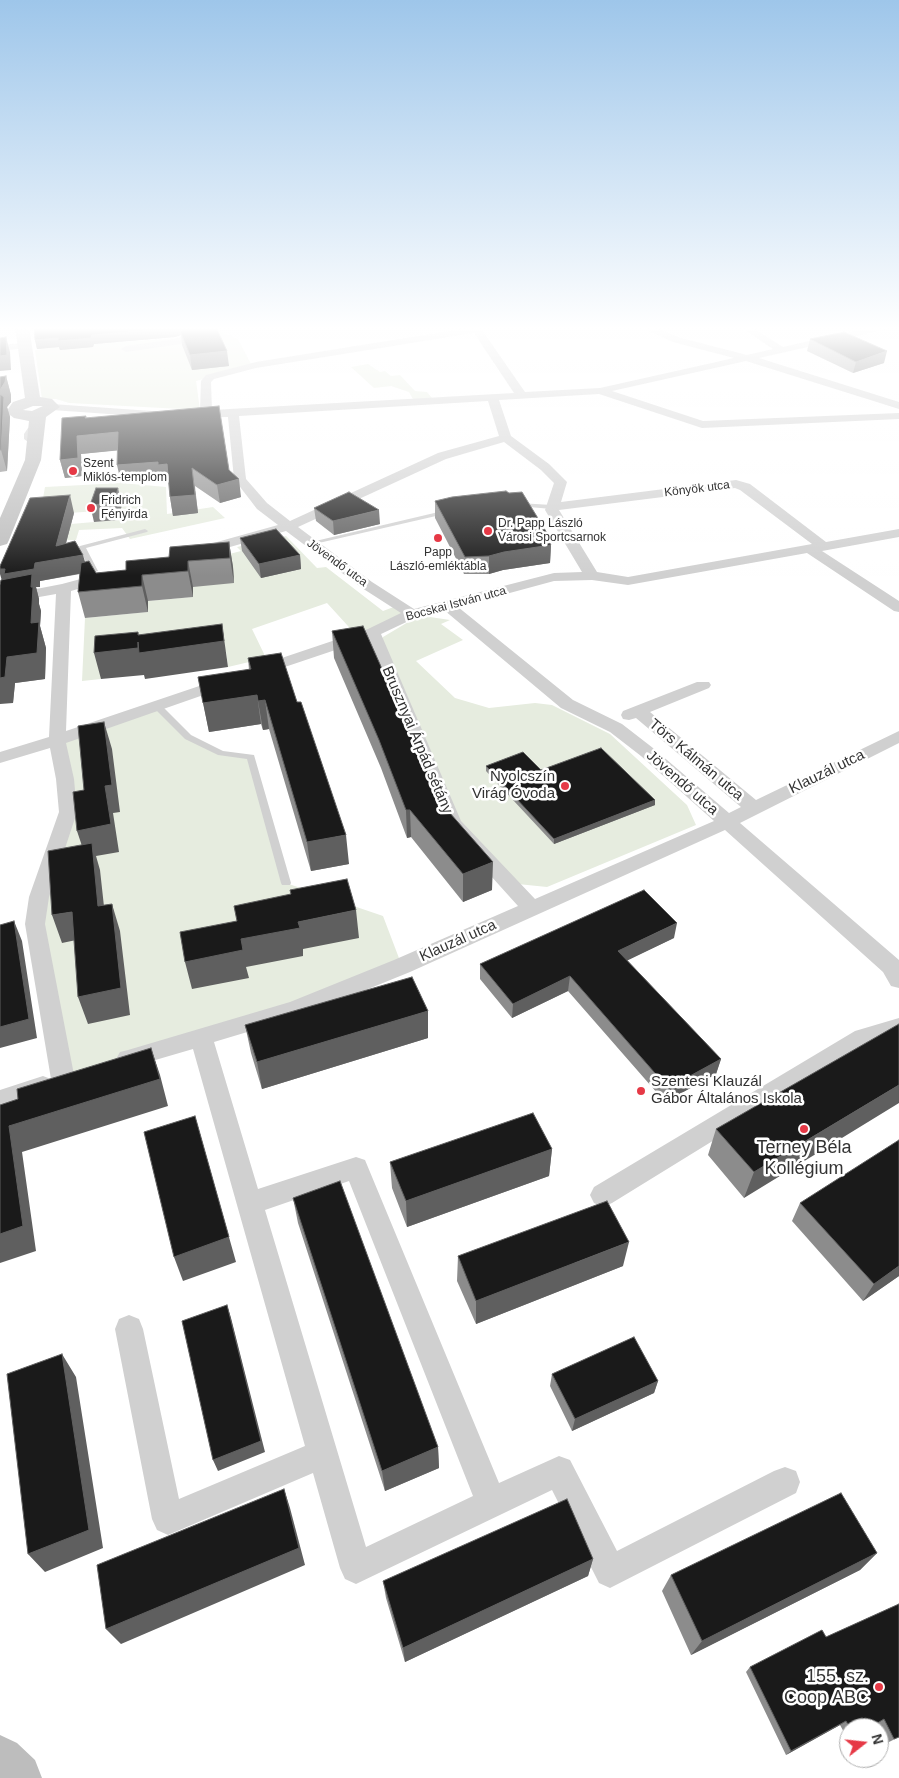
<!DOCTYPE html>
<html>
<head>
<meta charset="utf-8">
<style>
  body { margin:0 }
  #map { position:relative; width:899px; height:1778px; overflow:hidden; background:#fff; font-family:Helvetica,sans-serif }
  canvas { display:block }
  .north { position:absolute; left:839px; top:1718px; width:50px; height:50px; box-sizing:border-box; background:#fff; border:1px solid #adadad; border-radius:50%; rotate:74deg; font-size:14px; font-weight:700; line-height:20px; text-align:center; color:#333 }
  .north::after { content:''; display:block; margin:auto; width:18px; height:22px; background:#e63946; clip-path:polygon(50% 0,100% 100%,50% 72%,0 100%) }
</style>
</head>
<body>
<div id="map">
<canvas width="899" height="1778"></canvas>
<div class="north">N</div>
</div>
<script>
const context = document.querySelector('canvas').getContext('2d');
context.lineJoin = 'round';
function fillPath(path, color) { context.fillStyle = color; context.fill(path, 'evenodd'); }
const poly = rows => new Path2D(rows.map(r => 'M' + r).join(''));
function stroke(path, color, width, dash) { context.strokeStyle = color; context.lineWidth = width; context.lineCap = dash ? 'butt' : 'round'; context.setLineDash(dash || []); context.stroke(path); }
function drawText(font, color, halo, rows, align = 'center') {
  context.font = font + ' Helvetica,sans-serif'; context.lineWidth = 5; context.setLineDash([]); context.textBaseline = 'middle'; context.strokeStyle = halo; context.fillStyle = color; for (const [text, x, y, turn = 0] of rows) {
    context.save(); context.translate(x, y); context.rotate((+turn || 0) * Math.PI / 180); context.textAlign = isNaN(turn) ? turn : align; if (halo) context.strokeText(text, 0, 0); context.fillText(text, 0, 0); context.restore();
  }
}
fillPath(poly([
  [215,329,238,339,252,366,196,381,200,410,69,403,56,399,42,399,35,350,60,346,60,350,93,347,94,344,180,338],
  [368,364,380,372,385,371,391,376,400,375,415,391,427,392,432,398,414,401,409,392,391,386,374,388,351,367],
  [121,483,166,487,167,514,213,507,225,518,130,539,122,528,79,530,76,540,66,540,71,524,117,520,98,511,40,515,45,487],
  [286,536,317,568,326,567,383,611,399,605,412,614,358,637,327,603,252,629,266,658,228,667,226,651,101,663,101,679,82,681,85,618,147,612,148,601,192,597,86,591,241,551,237,547],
  [430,617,450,620,441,624,463,640,416,661,455,698,489,708,535,703,552,705,610,734,687,805,696,825,547,887,508,883,453,824,378,645,383,637,415,618],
  [156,705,189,737,221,753,251,757,286,883,383,916,402,966,63,1080,39,897,68,812,57,740]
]), '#e6ecdf');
fillPath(poly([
  [35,424,40,425,32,430,30,434,30,438,38,445,35,447,24,439,24,434,28,428,35,424],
  [519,503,552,505,555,507,552,509,517,506,517,504,519,503],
  [447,510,449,511,449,513,310,545,307,543,447,510],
  [145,529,148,531,147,532,86,548,98,571,91,573,79,547,80,546,145,529],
  [156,702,159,703,191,735,223,751,254,755,291,883,290,885,282,885,281,883,247,759,218,755,185,739,153,707,152,705,156,702]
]), '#d0d0d0');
fillPath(poly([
  [199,327,210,327,198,338,181,344,126,352,121,349,126,346,175,339,190,334,199,327],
  [474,327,484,327,482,330,525,392,600,388,734,358,673,342,640,327,654,327,681,338,747,355,773,349,740,327,752,327,783,347,870,327,889,327,884,330,759,358,899,402,899,409,746,361,612,391,703,421,899,413,899,419,702,428,599,394,499,400,511,436,549,464,567,482,561,502,736,480,750,484,826,542,899,529,899,537,822,551,899,601,899,612,894,611,807,553,628,585,592,580,554,581,458,607,573,700,622,724,653,748,729,813,741,807,636,718,629,720,623,719,621,715,623,711,697,682,709,682,711,685,709,688,650,712,756,800,899,731,899,743,740,823,899,960,899,988,891,986,883,972,725,830,410,972,304,1015,214,1042,258,1189,356,1157,365,1160,499,1483,559,1456,570,1460,617,1551,774,1471,785,1467,796,1471,800,1482,796,1493,610,1588,599,1583,552,1490,356,1584,345,1579,340,1568,313,1473,168,1535,157,1530,152,1519,115,1329,119,1319,129,1315,139,1319,143,1329,179,1499,305,1446,193,1049,128,1068,120,1066,116,1059,120,1052,128,1050,290,1002,394,960,518,906,444,824,368,639,264,674,258,676,252,674,250,671,252,668,368,629,401,613,362,588,286,531,209,553,199,553,197,550,199,547,278,525,257,509,234,479,228,417,166,418,52,410,46,407,52,404,166,412,200,411,201,381,206,375,256,362,474,327],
  [474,333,514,393,212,410,211,382,214,379,256,368,474,333],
  [488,401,499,436,438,453,290,521,267,503,246,479,239,416,488,401],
  [504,442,541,470,554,483,545,510,582,572,554,573,414,609,372,582,298,527,446,459,504,442],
  [735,488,740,490,812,544,628,577,597,572,559,510,735,488],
  [444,610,561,708,610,732,641,756,714,821,535,899,461,821,381,634,417,617,444,610],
  [349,1181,473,1496,366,1547,265,1210,349,1181],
  [23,343,28,346,27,348,0,351,0,345,23,343],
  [103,573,108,574,110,577,108,580,71,591,66,731,220,679,226,677,232,679,234,682,232,685,66,743,74,779,77,812,49,897,45,924,75,1080,71,1087,63,1090,55,1087,51,1093,0,1110,0,1090,43,1076,51,1079,25,924,29,897,59,812,56,779,50,748,0,763,0,752,49,737,56,594,0,604,0,596,62,584,103,573],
  [899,1018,899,1036,870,1044,612,1203,603,1207,594,1203,590,1195,594,1187,855,1031,899,1018]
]), '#d0d0d0');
fillPath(poly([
  [15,327,29,327,40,397,52,399,60,407,46,417,41,460,9,540,7,544,0,546,0,518,25,460,29,421,14,418,6,412,13,402,25,398,15,327],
  [33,406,43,406,32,411,23,410,33,406],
  [0,1735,17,1743,35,1760,42,1778,0,1778,0,1735]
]), '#bdbdbd');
fillPath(poly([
  [216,327,229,366,192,370,182,345,181,335,175,337,94,344,93,347,60,350,59,347,37,349,35,340],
  [810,339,884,363,853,373,807,351],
  [6,376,11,395,11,402,7,407,10,417,7,471,0,472,0,377],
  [86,418,229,470,241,497,220,503,195,486,198,513,173,516,170,497,169,482,161,483,161,480,121,483,118,450,81,454,82,476,65,478,60,460],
  [435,501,550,538,550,543,551,545,550,563,503,570,489,574,464,574,435,518],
  [314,508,380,524,334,535,316,521],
  [74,513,66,543,96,573,126,570,169,557,229,542,233,567,234,583,193,587,193,597,148,601,148,612,85,618,78,592,80,574,40,581,40,587,36,587,39,599,39,604,41,611,40,626,46,648,45,679,15,683,13,703,2,580],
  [240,538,300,555,301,569,261,578,242,551],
  [332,631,442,804,492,890,463,902,411,837,407,838,381,768,334,658],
  [248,658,349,864,311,871,269,729,263,730,261,724,209,732,198,677,249,670],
  [486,766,541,770,655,800,655,805,554,844,486,771],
  [674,938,627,960,721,1059,716,1074,665,1102,568,991,512,1018,480,979,480,964],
  [428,1011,428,1038,262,1089,251,1053,245,1025],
  [899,1024,744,1198,708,1155,716,1129],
  [552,1149,549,1176,407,1227,392,1188,390,1162],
  [293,1198,438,1447,439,1468,385,1491,298,1223],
  [800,1203,899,1276,863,1301,792,1221],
  [458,1256,623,1266,476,1324,457,1281],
  [552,1374,658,1381,654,1393,572,1431,550,1386],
  [877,1553,860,1570,691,1655,662,1591,671,1575],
  [593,1559,588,1576,405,1662,386,1598,383,1581],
  [899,1604,899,1737,887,1743,877,1723,869,1728,849,1728,849,1741,840,1725,786,1755,746,1672,750,1667,826,1637]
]), '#8c8c8c');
fillPath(poly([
  [177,327,196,327,180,331,181,335,175,337,94,344,93,347,60,350,59,347,37,349,35,340,58,338],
  [6,337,10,352,11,370,0,371,0,356],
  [227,351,229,366,192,370,190,355],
  [887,351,884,363,853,373,856,362],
  [6,376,11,395,11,402,7,407,10,417,7,471,1,450,0,398,0,390],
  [86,416,90,433,118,432,122,450,81,454,82,476,65,478,60,460,77,436],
  [158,462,167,464,171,482,161,483,161,480,121,483,117,465],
  [192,468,198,513,173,516,170,497],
  [239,479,241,497,220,503,217,485],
  [118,488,122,505,118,520,94,522,90,505],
  [70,495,74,513,62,558,83,555,88,572,40,581,40,587,36,587,39,599,39,604,41,611,40,626,46,648,45,679,15,683,13,703,0,704,0,678,4,588,0,574,0,569,35,563,56,546],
  [379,510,380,524,334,535,333,521],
  [550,538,550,546,551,545,550,563,503,570,489,574,489,556],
  [229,542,233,567,234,583,230,558],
  [300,555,301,569,261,578,259,564],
  [188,561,193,587,193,597,188,571],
  [142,575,148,601,148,612,142,586],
  [222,624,228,667,145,679,144,675,101,679,94,653,138,635,138,632,143,652],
  [257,695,261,724,209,732,203,703],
  [265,700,269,729,263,730,258,701],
  [104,722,112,749,120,812,113,813,119,852,96,856,100,870,107,934,98,906,86,858,77,831,105,786],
  [655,800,655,805,554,844,554,839],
  [406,810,410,810,411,837,407,838],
  [346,835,349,864,311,871,307,842],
  [493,862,492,890,463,902,463,874],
  [112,904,120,931,130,1015,88,1024,78,997],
  [356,910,359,938,303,949,303,956,246,967,249,978,192,989,185,962,241,939,298,922],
  [72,912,81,939,62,943,52,915],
  [14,921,22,941,37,1038,0,1048,0,1027],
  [677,923,674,938,616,966,618,951],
  [570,976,568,991,512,1018,513,1004],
  [428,1011,428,1038,262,1089,257,1062],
  [151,1048,160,1075,168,1106,22,1152,36,1251,0,1263,0,1234,9,1126],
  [721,1059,716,1074,665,1102,668,1088],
  [899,1085,899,1103,744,1198,754,1172],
  [195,1116,236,1262,183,1281,174,1257],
  [552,1149,549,1176,407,1227,406,1201],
  [629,1242,623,1266,476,1324,476,1301],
  [899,1266,899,1276,863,1301,874,1284],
  [227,1305,231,1318,265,1452,218,1471,213,1460],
  [62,1354,76,1377,103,1548,45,1572,28,1554],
  [658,1381,654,1393,572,1431,575,1419],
  [438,1447,439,1468,385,1491,382,1471],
  [284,1489,290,1508,305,1565,121,1644,106,1629],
  [877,1553,860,1570,691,1655,702,1641],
  [593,1559,588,1576,405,1662,403,1648],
  [846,1721,840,1725,786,1755,791,1751]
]), '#5f5f5f');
const building = poly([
  [34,327,177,327,173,328,92,335,91,338,58,341,58,338,35,340,34,327],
  [190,327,216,327,227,351,190,355,180,331,190,327],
  [844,332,887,351,856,362,810,339,844,332],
  [6,337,7,355,0,356,0,338,6,337],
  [6,376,5,382,0,390,0,377,6,376],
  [0,394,4,397,1,450,0,450,0,394],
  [219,406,229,470,239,479,217,485,192,468,195,495,170,497,167,464,158,465,158,462,117,465,118,432,77,436,78,458,60,460,62,418,86,416,85,418,219,406],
  [96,488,118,488,114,503,90,505,96,488],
  [506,491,509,493,522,492,550,538,547,539,551,545,504,552,489,556,465,557,435,501,452,497,506,491],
  [349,492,379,510,333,521,314,508,349,492],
  [70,495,56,546,75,541,83,555,35,563,34,569,4,574,5,569,0,569,0,566,30,498,70,495],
  [276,529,300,555,259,564,240,538,276,529],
  [229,542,230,558,188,561,188,571,142,575,142,586,78,592,81,563,89,561,96,573,126,570,126,561,169,557,170,547,229,542],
  [32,574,31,587,33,587,31,623,39,622,37,653,7,657,5,677,0,678,0,585,1,580,32,574],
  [222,624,224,641,139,653,138,642,138,648,94,653,95,636,138,632,138,635,222,624],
  [363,626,442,804,493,862,463,874,410,810,406,810,379,740,332,631,363,626],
  [281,653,297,702,301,702,346,835,307,842,265,700,258,701,257,695,203,703,198,677,251,669,248,658,281,653],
  [104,722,112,785,105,786,111,824,77,831,73,792,84,790,78,726,104,722],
  [601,748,655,800,554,839,486,766,523,752,541,770,601,748],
  [92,843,98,906,112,904,121,988,78,997,72,912,52,915,48,851,92,843],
  [347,879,356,910,298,922,300,928,241,939,243,950,185,962,180,932,237,921,234,906,291,894,290,890,347,879],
  [644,890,677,923,618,951,721,1059,668,1088,570,976,513,1004,480,964,644,890],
  [14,921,29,1019,0,1027,0,925,14,921],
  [412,977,428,1011,257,1062,245,1025,412,977],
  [899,1024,899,1085,754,1172,716,1129,899,1024],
  [151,1048,160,1079,9,1126,23,1226,0,1234,0,1105,18,1099,17,1089,151,1048],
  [533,1113,552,1149,406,1201,390,1162,533,1113],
  [195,1116,229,1237,174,1257,144,1132,195,1116],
  [899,1140,899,1266,874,1284,800,1203,899,1140],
  [340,1181,438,1447,382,1471,293,1198,340,1181],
  [607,1201,629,1242,476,1301,458,1256,607,1201],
  [227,1305,261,1441,213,1460,182,1321,227,1305],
  [634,1337,658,1381,575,1419,552,1374,634,1337],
  [62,1354,89,1530,28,1554,7,1374,62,1354],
  [284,1489,299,1548,106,1629,97,1565,284,1489],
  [841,1493,877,1553,702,1641,671,1575,841,1493],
  [567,1499,593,1559,403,1648,383,1581,567,1499],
  [899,1604,899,1737,894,1739,884,1719,869,1728,850,1728,846,1721,791,1751,750,1667,822,1630,826,1637,899,1604]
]);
fillPath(building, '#1a1a1a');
stroke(building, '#5f5f5f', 1);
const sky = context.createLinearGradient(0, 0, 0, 576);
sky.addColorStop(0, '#9ec6ea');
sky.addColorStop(0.57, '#fff');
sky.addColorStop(1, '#ffffff00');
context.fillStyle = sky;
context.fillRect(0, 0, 899, 576);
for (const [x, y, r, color] of [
  [73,471,5,"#e63946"],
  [91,508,5,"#e63946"],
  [488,531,5,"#e63946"],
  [438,538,5,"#e63946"],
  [565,786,5,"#e63946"],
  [641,1091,5,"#e63946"],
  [804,1129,5,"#e63946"],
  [879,1687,5,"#e63946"]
]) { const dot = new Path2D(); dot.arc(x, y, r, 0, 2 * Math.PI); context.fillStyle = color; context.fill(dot); stroke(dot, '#fff', 2); }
drawText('12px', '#333', '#fff', [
  ["Szent",83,464],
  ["Miklós-templom",83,478],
  ["Fridrich",101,501],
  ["Fényirda",101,515],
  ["Dr. Papp László",498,524],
  ["Városi Sportcsarnok",498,538],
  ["Papp",438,553,"center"],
  ["László-emléktábla",438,567,"center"]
], 'left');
drawText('12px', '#333', '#fff', [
  ["Könyök utca",697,489,-7],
  ["Jövendő utca",337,563,36],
  ["Bocskai István utca",456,604,-15]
]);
drawText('15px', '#333', '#fff', [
  ["Brusznyai Árpád sétány",417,740,67],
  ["Törs Kálmán utca",696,760,40],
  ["Klauzál utca",827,772,-26],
  ["Jövendő utca",682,783,41],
  ["Klauzál utca",458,941,-24]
]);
drawText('15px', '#333', '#fff', [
  ["Nyolcszín",555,777],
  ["Virág Óvoda",555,794],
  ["Szentesi Klauzál",651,1082,"left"],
  ["Gábor Általános Iskola",651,1099,"left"]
], 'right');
drawText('18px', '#333', '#fff', [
  ["Terney Béla",804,1148],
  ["Kollégium",804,1169],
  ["155. sz.",869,1677,"right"],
  ["Coop ABC",869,1698,"right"]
]);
</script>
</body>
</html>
